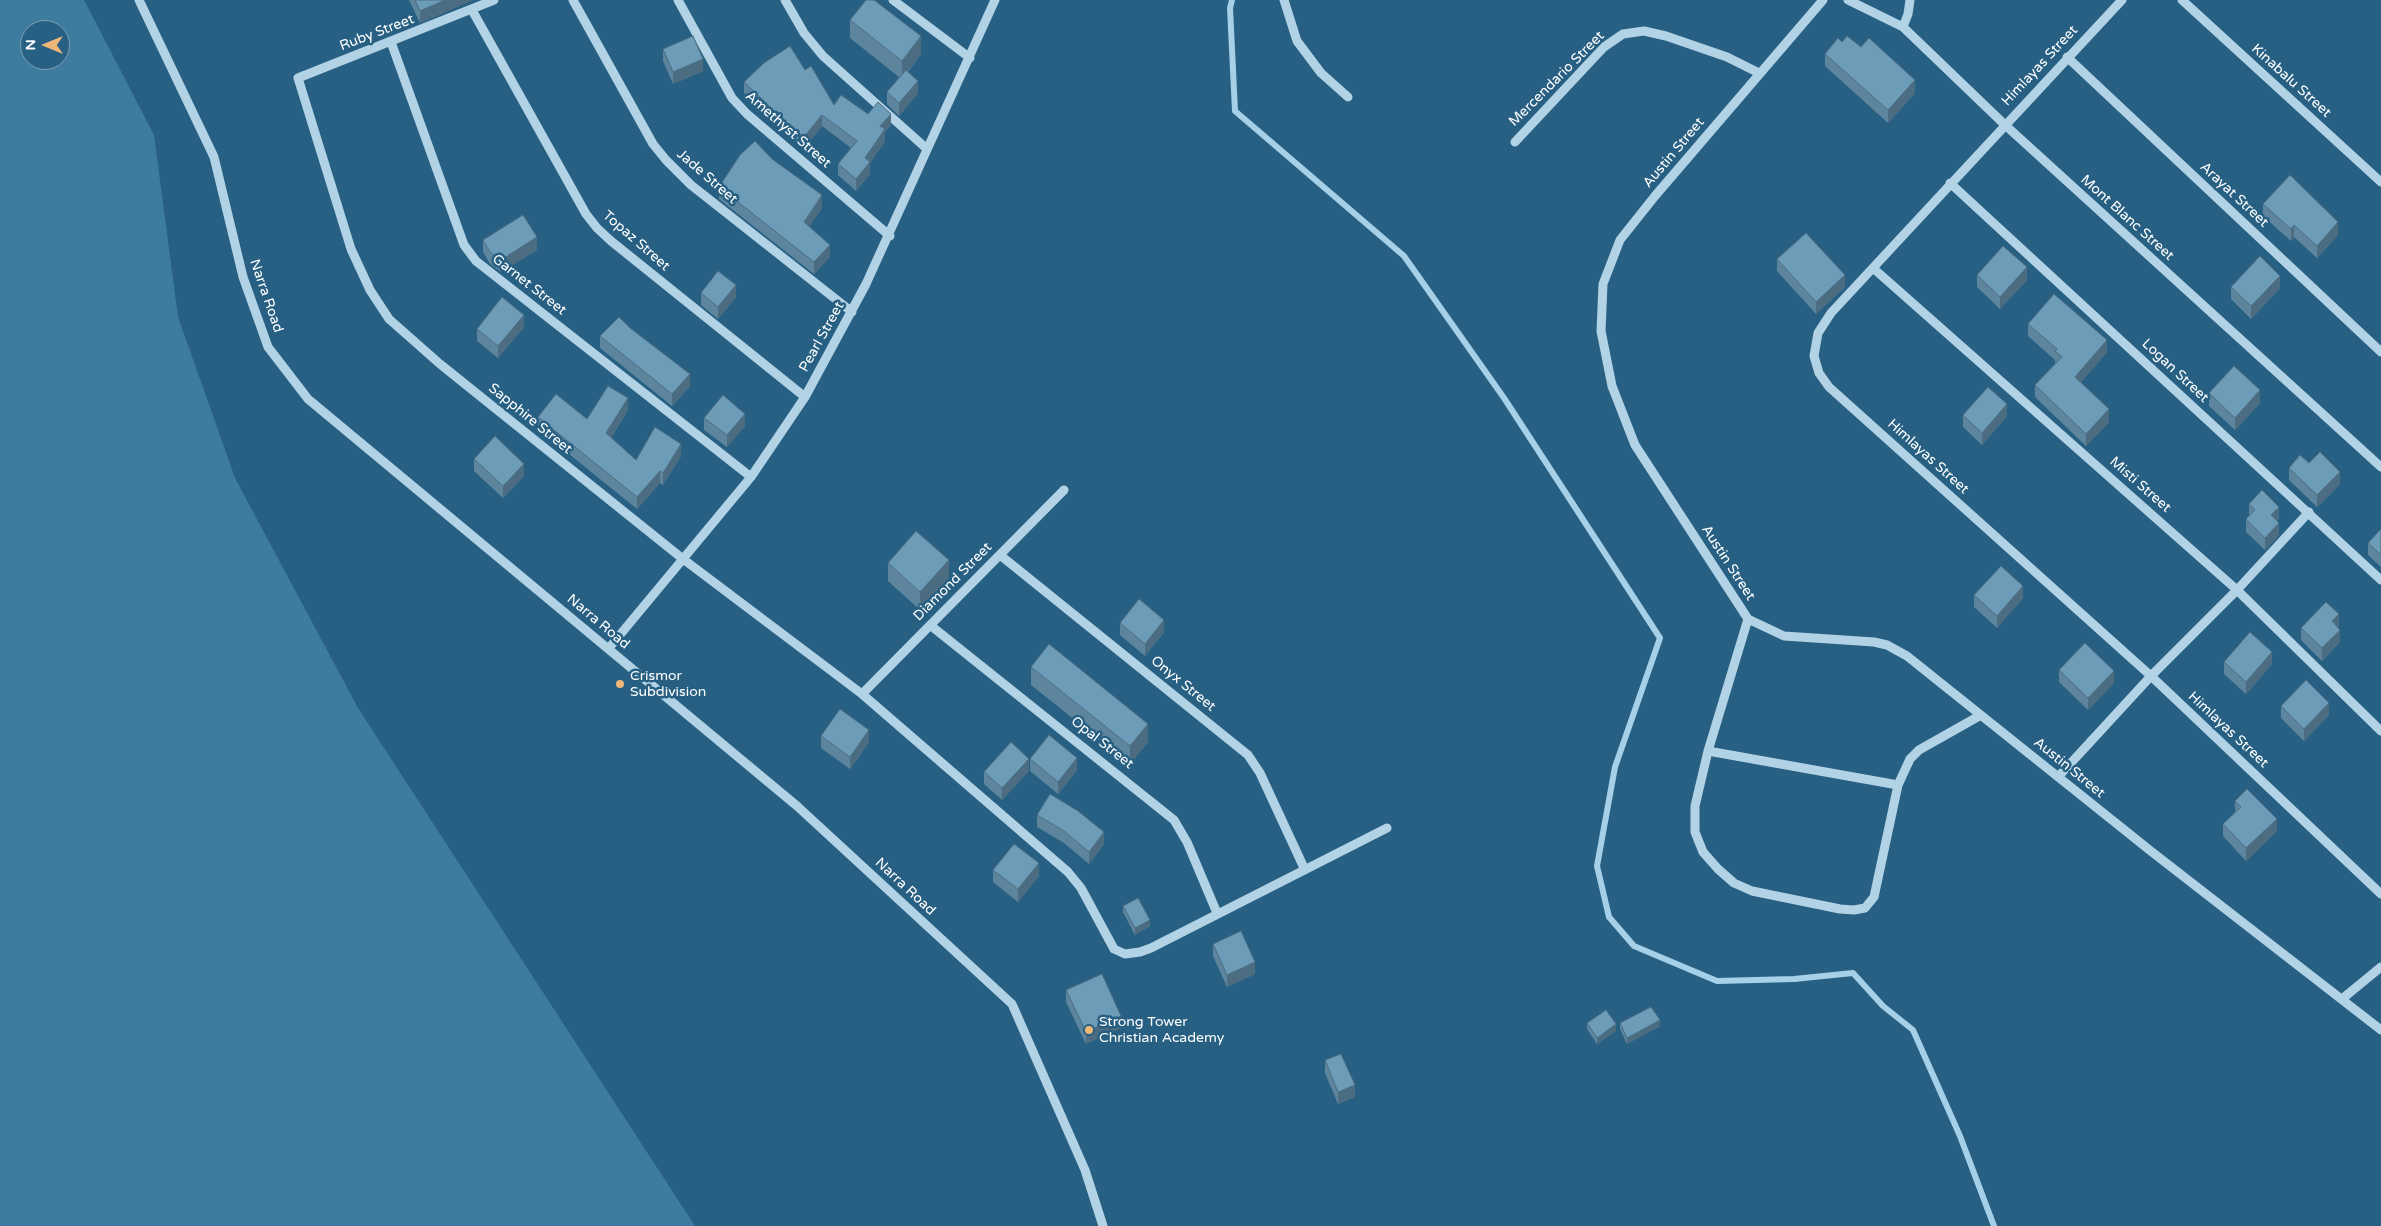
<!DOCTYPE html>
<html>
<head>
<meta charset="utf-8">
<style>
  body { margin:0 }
  #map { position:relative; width:2381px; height:1226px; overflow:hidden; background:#286083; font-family:"Varela Round",sans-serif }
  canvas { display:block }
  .north { position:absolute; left:20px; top:20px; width:50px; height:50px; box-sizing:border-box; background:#286083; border:1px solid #7ea0b5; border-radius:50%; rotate:270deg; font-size:14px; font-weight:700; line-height:20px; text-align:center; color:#fff }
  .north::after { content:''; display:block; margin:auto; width:18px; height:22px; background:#eeb778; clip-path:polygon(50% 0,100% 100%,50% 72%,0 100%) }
</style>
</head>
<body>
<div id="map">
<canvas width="2381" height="1226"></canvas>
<div class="north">N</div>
</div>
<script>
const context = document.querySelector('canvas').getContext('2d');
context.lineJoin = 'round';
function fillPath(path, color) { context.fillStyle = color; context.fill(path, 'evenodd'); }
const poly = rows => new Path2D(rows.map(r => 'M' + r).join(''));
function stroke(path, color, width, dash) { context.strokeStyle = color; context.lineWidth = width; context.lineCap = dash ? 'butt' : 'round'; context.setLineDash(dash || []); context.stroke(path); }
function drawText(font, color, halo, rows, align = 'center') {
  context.font = font + ' "Varela Round",sans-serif'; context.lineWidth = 5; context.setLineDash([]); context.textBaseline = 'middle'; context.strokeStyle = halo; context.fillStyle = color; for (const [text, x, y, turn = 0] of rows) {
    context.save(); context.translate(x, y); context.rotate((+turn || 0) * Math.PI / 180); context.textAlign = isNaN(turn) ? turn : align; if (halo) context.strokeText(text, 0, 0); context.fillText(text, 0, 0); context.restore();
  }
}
fillPath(poly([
  [0,0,84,0,154,135,178,317,235,478,358,708,695,1226,0,1226],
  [30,30,60,30,60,60,30,60]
]), '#3d7b9f');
stroke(poly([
  [1232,0,1230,8,1235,111,1404,256,1504,398,1660,638,1615,767,1597,866,1609,917,1634,946,1717,981,1794,979,1853,973,1883,1006,1913,1030,1960,1136,1994,1226]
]), '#a6d0e7', 6);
stroke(poly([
  [139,0,214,157,243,277,268,347,308,399,797,806,1012,1004,1085,1170,1103,1226],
  [494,0,298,78,351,249,370,290,389,319,440,364,683,559,862,694,1068,872,1081,888,1114,949,1125,954,1140,952,1151,948,1387,828],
  [573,0,653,144,666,160,691,185,852,312],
  [678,0,732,98,747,114,890,236],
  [785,0,804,33,823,56,927,149],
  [893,0,970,58],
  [1284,0,1297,41,1321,73,1348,97],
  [1823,0,1655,196,1620,240,1603,284,1601,331,1612,386,1635,445,1748,619,1784,636,1874,642,1887,645,1907,656,2152,852,2381,1030],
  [1848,0,1903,27,2004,124,2381,467],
  [2122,0,1831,313,1818,333,1814,356,1819,373,1829,387,2151,676,2381,894],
  [2182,0,2381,182],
  [472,10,586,214,597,228,611,241,805,397],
  [1903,27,1908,14,1910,0],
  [391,42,464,245,476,261,751,477],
  [2067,57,2381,352],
  [1515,142,1604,47,1623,34,1644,31,1666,36,1727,57,1759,73],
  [1950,183,2381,580],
  [1873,268,2237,590,2381,731],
  [1000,555,1248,755,1260,773,1305,870],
  [1748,619,1708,751,1695,806,1695,832,1703,852,1718,869,1734,883,1752,891,1840,909,1854,910,1865,908,1874,897,1898,785,1910,759,1919,750,1981,715],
  [930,625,1174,820,1187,842,1217,913],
  [609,648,751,477,805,397,866,284,995,0],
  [862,694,1064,490],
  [1708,751,1898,785],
  [2058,777,2151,676,2237,590,2309,512],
  [2342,999,2381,967]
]), '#b2d3e6', 9);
fillPath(poly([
  [409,0,473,0,420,23],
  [850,20,921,54,908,72,918,93,899,116,887,104,887,92,899,77,850,38],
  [1842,42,1861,47,1915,93,1888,123,1825,66,1825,54],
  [663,49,703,71,673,84,663,61],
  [805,70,834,105,868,114,891,125,885,132,885,141,870,163,870,174,856,191,838,175,838,164,851,148,822,126,803,150,744,93,744,82],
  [772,159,822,208,809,226,830,257,814,274,719,199,719,187],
  [2263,204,2338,235,2317,258,2294,237,2291,241,2263,216],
  [483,240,537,250,501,272,490,264,483,252],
  [1777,259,1845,287,1816,314,1777,271],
  [1977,275,2027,280,2000,309,1977,287],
  [2231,287,2280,288,2251,319,2231,299],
  [701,293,736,297,718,319,701,305],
  [2028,324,2107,352,2081,382,2109,422,2086,446,2035,397,2035,385,2055,364,2055,360,2028,336],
  [524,327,498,358,477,341,477,329],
  [630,328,690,386,672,406,600,348,600,336],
  [2209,393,2260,403,2235,430,2209,406],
  [628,410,611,438,636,460,681,456,663,485,660,483,637,509,538,429,538,417,587,419],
  [1963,415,2007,416,1982,445,1963,427],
  [704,418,745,426,727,447,704,430],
  [474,459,524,476,503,498,474,471],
  [2309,463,2340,484,2317,507,2289,480,2289,468],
  [2249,504,2279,519,2277,521,2279,535,2265,550,2246,532,2246,519,2249,517],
  [2381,529,2381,567,2368,555,2368,543],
  [888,563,949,578,920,610,888,581],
  [1974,595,2023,598,1997,628,1974,607],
  [1120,623,1164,632,1145,656,1120,635],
  [2339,626,2338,627,2340,642,2322,661,2301,640,2301,628],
  [2224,662,2272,664,2246,694,2224,674],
  [1031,667,1148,742,1130,764,1031,685],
  [2059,670,2114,683,2088,710,2059,682],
  [2281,706,2329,715,2304,741,2281,718],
  [821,736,869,742,850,769,821,748],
  [1030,759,1077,770,1058,794,1030,771],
  [1029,771,1002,800,984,784,984,772],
  [2235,801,2277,831,2246,861,2223,836,2223,824,2235,812],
  [1037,815,1104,844,1089,864,1064,843,1037,827],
  [993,870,1039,876,1018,902,993,882],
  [1123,906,1150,926,1135,935,1123,912],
  [1213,944,1255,974,1227,987,1213,956],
  [1066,990,1121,1028,1086,1044,1066,1002],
  [1587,1023,1616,1031,1597,1044,1587,1029],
  [1620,1023,1660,1026,1627,1044,1620,1029],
  [1325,1060,1355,1097,1338,1104,1325,1073]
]), '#5d869e');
fillPath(poly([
  [445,0,473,0,420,23,420,11],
  [921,36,921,54,902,79,902,61],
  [703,59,703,71,673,84,673,72],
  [1915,80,1915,93,1888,123,1888,110],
  [918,81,918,93,899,116,899,103],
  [891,114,891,125,885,132,885,141,870,163,870,174,856,191,856,179,865,158,880,126],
  [822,115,822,126,803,150,803,138],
  [822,195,822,208,804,234,804,222],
  [2338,222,2338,235,2317,258,2317,246],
  [2294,225,2294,237,2291,241,2291,229],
  [537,237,537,250,501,272,501,260],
  [830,245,830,257,814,274,814,262],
  [2027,267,2027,280,2000,309,2000,297],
  [1845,275,1845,287,1816,314,1816,302],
  [2280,276,2280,288,2251,319,2251,306],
  [736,285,736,297,718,319,718,307],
  [524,315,524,327,498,358,498,346],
  [2107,340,2107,352,2075,389,2075,377],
  [690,374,690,386,672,406,672,394],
  [2260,390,2260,403,2235,430,2235,418],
  [628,398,628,410,606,446,606,433],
  [2007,404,2007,416,1982,445,1982,433],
  [2109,409,2109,422,2086,446,2086,434],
  [745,414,745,426,727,447,727,435],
  [681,444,681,456,663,485,663,473],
  [524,464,524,476,503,498,503,486],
  [660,471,660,483,637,509,637,497],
  [2340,472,2340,484,2317,507,2317,495],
  [2279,507,2279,519,2271,527,2271,515],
  [2279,523,2279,535,2265,550,2265,538],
  [949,560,949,578,920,610,920,592],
  [2023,586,2023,598,1997,628,1997,616],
  [2339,614,2339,626,2332,634,2332,621],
  [1164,620,1164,632,1145,656,1145,644],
  [2340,630,2340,642,2322,661,2322,648],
  [2272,652,2272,664,2246,694,2246,682],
  [2114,671,2114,683,2088,710,2088,698],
  [2329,703,2329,715,2304,741,2304,729],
  [1148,724,1148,742,1130,764,1130,746],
  [869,730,869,742,850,769,850,757],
  [1077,758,1077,770,1058,794,1058,782],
  [1029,759,1029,771,1002,800,1002,788],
  [2277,819,2277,831,2246,861,2246,848],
  [1104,832,1104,844,1089,864,1089,852],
  [1039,863,1039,876,1018,902,1018,889],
  [1150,920,1150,926,1135,935,1135,928],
  [1255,962,1255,974,1227,987,1227,975],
  [1121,1016,1121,1028,1086,1044,1086,1032],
  [1660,1020,1660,1026,1627,1044,1627,1038],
  [1616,1024,1616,1031,1597,1044,1597,1038],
  [1355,1085,1355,1097,1338,1104,1338,1092]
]), '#4c6d81');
const building = poly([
  [415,0,445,0,420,11,415,0],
  [866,0,874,0,921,36,902,61,850,20,866,0],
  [693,36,703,59,673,72,663,49,693,36],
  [1847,36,1861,47,1869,38,1915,80,1888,110,1825,54,1838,38,1842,42,1847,36],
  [790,46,805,70,811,66,834,105,841,95,868,114,878,102,891,114,880,126,885,129,865,158,870,162,856,179,838,164,857,141,822,115,803,138,744,82,764,63,790,46],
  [906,70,918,81,899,103,887,92,906,70],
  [755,141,772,159,822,195,804,222,830,245,814,262,719,187,740,155,755,141],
  [2290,175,2338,222,2317,246,2294,225,2291,229,2263,204,2290,175],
  [523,215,537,237,501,260,490,252,483,240,523,215],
  [1806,233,1845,275,1816,302,1777,259,1806,233],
  [2003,246,2027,267,2000,297,1977,275,2003,246],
  [2260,256,2280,276,2251,306,2231,287,2260,256],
  [718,271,736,285,718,307,701,293,718,271],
  [2054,294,2107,340,2075,377,2109,409,2086,434,2035,385,2062,357,2055,351,2057,349,2028,324,2054,294],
  [502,297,524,315,498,346,477,329,502,297],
  [619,317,630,328,690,374,672,394,600,336,619,317],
  [2234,366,2260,390,2235,418,2209,393,2234,366],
  [608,386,628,398,606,433,636,460,655,427,681,444,663,473,660,471,637,497,538,417,556,394,587,419,608,386],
  [1988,387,2007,404,1982,433,1963,415,1988,387],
  [723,395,745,414,727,435,704,418,723,395],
  [495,436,524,464,503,486,474,459,495,436],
  [2320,452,2340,472,2317,495,2289,468,2300,455,2309,463,2320,452],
  [2262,490,2279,507,2271,515,2279,523,2265,538,2246,519,2255,510,2249,504,2262,490],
  [2381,529,2381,555,2368,543,2381,529],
  [916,531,949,560,920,592,888,563,916,531],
  [2001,566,2023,586,1997,616,1974,595,2001,566],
  [1139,599,1164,620,1145,644,1120,623,1139,599],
  [2326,602,2339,614,2332,621,2340,630,2322,648,2301,628,2326,602],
  [2250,632,2272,652,2246,682,2224,662,2250,632],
  [2085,643,2114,671,2088,698,2059,670,2085,643],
  [1049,644,1148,724,1130,746,1031,667,1049,644],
  [2306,680,2329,703,2304,729,2281,706,2306,680],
  [840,709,869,730,850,757,821,736,840,709],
  [1049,735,1077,758,1058,782,1030,759,1049,735],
  [1011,742,1029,759,1002,788,984,772,1011,742],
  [2247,789,2277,819,2246,848,2223,824,2241,807,2235,801,2247,789],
  [1050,794,1078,811,1104,832,1089,852,1064,831,1037,815,1050,794],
  [1014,844,1039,863,1018,889,993,870,1014,844],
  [1138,898,1150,920,1135,928,1123,906,1138,898],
  [1241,931,1255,962,1227,975,1213,944,1241,931],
  [1102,974,1121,1016,1086,1032,1066,990,1102,974],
  [1651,1007,1660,1020,1627,1038,1620,1023,1651,1007],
  [1606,1010,1616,1024,1597,1038,1587,1023,1606,1010],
  [1341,1054,1355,1085,1338,1092,1325,1060,1341,1054]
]);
fillPath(building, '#6c9cb8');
stroke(building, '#4c6d81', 1);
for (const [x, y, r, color] of [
  [620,684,5,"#eeb778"],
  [1089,1030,5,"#eeb778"]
]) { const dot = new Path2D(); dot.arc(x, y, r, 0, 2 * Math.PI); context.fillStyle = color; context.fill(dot); stroke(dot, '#286083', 2); }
drawText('14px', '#fff', '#286083', [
  ["Ruby Street",377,33,-21],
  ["Himlayas Street",2040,66,-47],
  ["Mercendario Street",1557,79,-45],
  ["Kinabalu Street",2291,81,42],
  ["Amethyst Street",788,130,41],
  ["Austin Street",1674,153,-50],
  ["Jade Street",707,177,41],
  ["Arayat Street",2234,195,43],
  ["Mont Blanc Street",2127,218,42],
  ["Topaz Street",636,241,41],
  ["Garnet Street",529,285,38],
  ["Narra Road",266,296,71],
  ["Pearl Street",822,337,-61],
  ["Logan Street",2175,371,43],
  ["Sapphire Street",530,419,39],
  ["Himlayas Street",1928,457,42],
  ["Misti Street",2140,485,41],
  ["Austin Street",1728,563,57],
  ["Diamond Street",953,582,-45],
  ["Narra Road",598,622,40],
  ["Onyx Street",1183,684,39],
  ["Himlayas Street",2228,730,43],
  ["Opal Street",1102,743,38],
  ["Austin Street",2069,768,39],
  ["Narra Road",905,887,43]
]);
drawText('14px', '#fff', '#286083', [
  ["Crismor",630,676],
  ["Subdivision",630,692],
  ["Strong Tower",1099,1022],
  ["Christian Academy",1099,1038]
], 'left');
</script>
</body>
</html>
